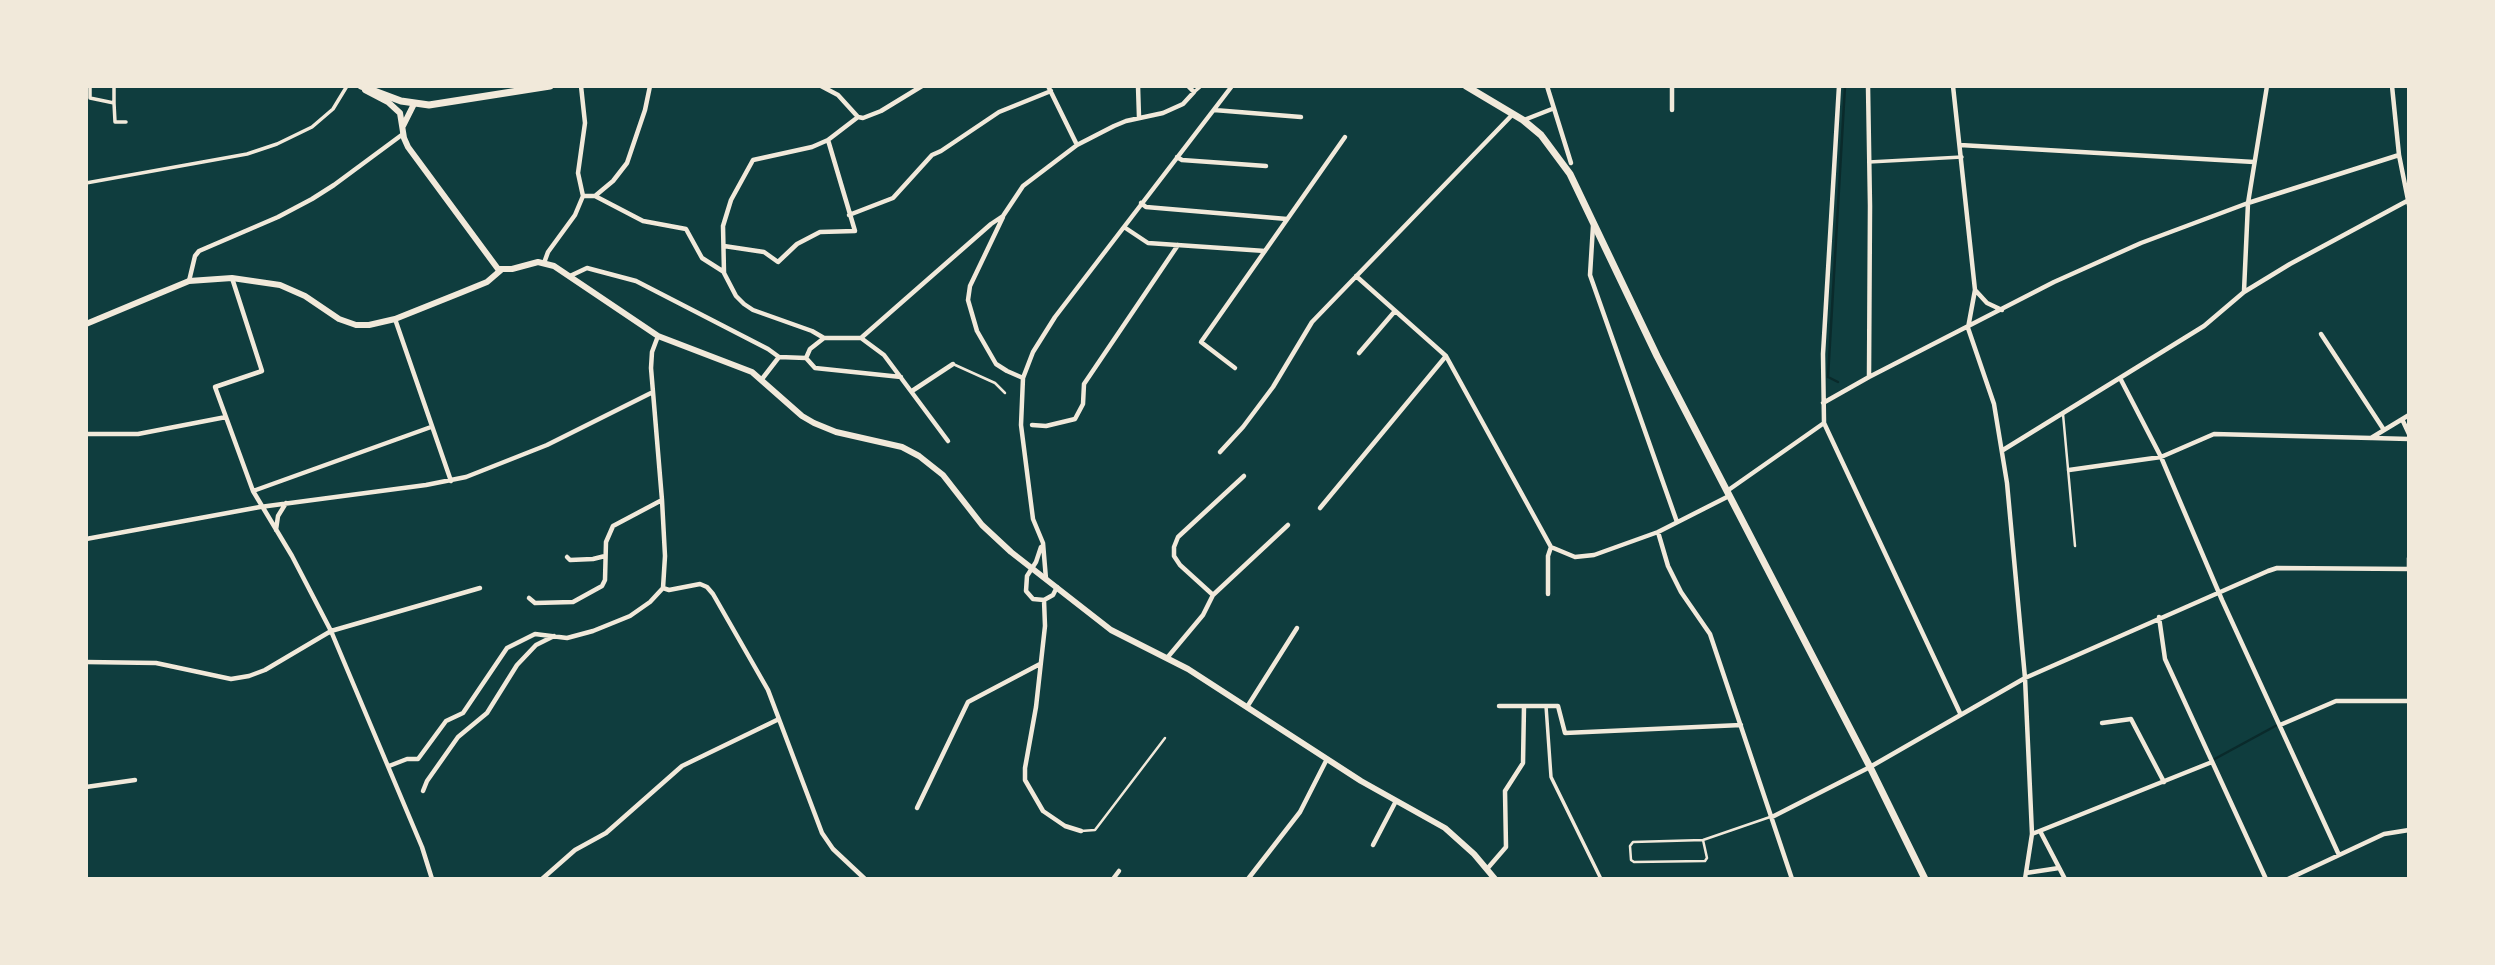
<!DOCTYPE html>
<html>
<head>
<meta charset="utf-8">
<style>
  body { margin:0 }
  #map { position:relative; width:2495px; height:965px; overflow:hidden; background:#0f3d3e; font-family:Signika,sans-serif }
  canvas { display:block }
  .frame { position:absolute; inset:0; border:88px solid #f1e9da; pointer-events:none }
</style>
</head>
<body>
<div id="map">
<canvas width="2495" height="965"></canvas>
<div class="frame"></div>
</div>
<script>
const context = document.querySelector('canvas').getContext('2d');
context.lineJoin = 'round';
const poly = rows => new Path2D(rows.map(r => 'M' + r).join(''));
function stroke(path, color, width, dash) { context.strokeStyle = color; context.lineWidth = width; context.lineCap = dash ? 'butt' : 'round'; context.setLineDash(dash || []); context.stroke(path); }
stroke(poly([
  [1838,382,1828,377,1845,86],
  [2211,761,2279,724]
]), '#0a2a2b', 2.5);
stroke(poly([
  [953,364,995,383,1005,393],
  [2063,414,2075,546],
  [1081,831,1095,830,1165,738],
  [1703,840,1707,858,1705,861,1634,862,1631,860,1630,846,1633,842,1703,840,1770,817]
]), '#f1e9da', 2.5);
stroke(poly([
  [90,86,90,98,114,103,114,86],
  [1194,92,1201,86],
  [114,103,115,122,126,122],
  [1869,162,1962,157],
  [86,183,247,154,277,144,312,127,333,109,347,86],
  [1546,706,1551,777,1601,879]
]), '#f1e9da', 3.5);
stroke(poly([
  [581,86,585,123,578,173,583,196],
  [821,86,838,95,858,117],
  [1048,86,1077,145],
  [1138,86,1139,117],
  [1547,86,1571,163],
  [1839,86,1823,354,1824,423,1960,713],
  [1868,86,1870,206,1869,377],
  [1953,86,1975,290,1968,328],
  [2392,86,2399,155,2409,205],
  [1214,110,1301,117],
  [1672,110,1672,86],
  [1524,120,1552,109],
  [1960,145,2254,162],
  [1177,157,1182,160,1266,166],
  [583,196,595,196,613,181,627,163,645,110,650,86],
  [595,196,643,221,686,229,702,258,724,272],
  [1141,203,1146,207,1287,219],
  [849,215,893,198,932,155,941,151,999,112,1051,91],
  [1003,217,970,286,968,300,977,331,996,364,1007,371,1023,378],
  [1593,226,1590,275,1677,522],
  [1124,227,1148,243,1265,251],
  [724,246,764,252,778,262,797,244,820,232,855,231,828,140],
  [544,263,548,252,575,215,583,196],
  [570,276,587,268,636,281,768,349,779,357,806,358],
  [1356,276,1446,356,1551,547,1575,557,1594,555,1658,532,1729,496],
  [232,278,262,371,215,387,253,491,292,556,331,631,422,847,432,879],
  [189,281,195,256,199,251,278,217,312,199,334,185,403,134],
  [1976,291,1987,303,2002,310],
  [2244,291,2248,203,2267,86],
  [395,319,451,481],
  [1968,328,1994,404,2007,483,2025,678,2032,834,2025,879],
  [2321,334,2384,430],
  [658,336,652,352,651,368,662,500,665,556,663,588],
  [861,338,824,338,812,331,753,310,744,304,736,296,724,273,723,226,731,200,753,160,812,147,828,140,858,117,863,118,881,111,922,86],
  [861,338,991,224,1003,216,1023,186,1077,145,1114,126,1126,121,1163,113,1183,104,1194,92,1188,86],
  [861,338,884,355,948,441],
  [1359,353,1395,311],
  [806,358,815,368,901,377],
  [806,358,810,349,824,338],
  [1235,368,1201,342,1345,137],
  [2120,378,2161,457,2222,600,2339,855],
  [762,379,779,357],
  [912,391,953,364],
  [1823,403,1869,377,2054,282,2141,243,2248,203,2399,155],
  [2402,419,2409,434],
  [1032,425,1046,426,1075,419,1083,404,1084,384,1178,245],
  [86,434,138,434,226,417],
  [2372,438,2409,439],
  [2003,450,2204,326,2244,292,2290,264,2407,201],
  [1220,452,1243,427,1273,387,1312,322,1513,114],
  [2069,470,2161,457,2214,434,2371,438,2409,415],
  [253,491,431,427],
  [1727,491,1824,423],
  [1320,508,1446,356],
  [276,530,278,516,286,503],
  [1658,532,1668,566,1681,592,1710,634,1792,879],
  [86,539,260,507,426,485,466,477,547,445,651,393],
  [1041,547,1036,562,1027,576,1026,591,1033,599,1044,600,1053,595,1057,587],
  [567,557,570,560,593,559,605,556],
  [2409,569,2409,558],
  [1046,579,1043,543,1033,519,1021,425,1023,378,1033,352,1055,317,1232,86],
  [663,588,669,590,700,584,707,587,713,594,768,690,822,833,833,849,865,879],
  [1548,594,1548,556,1551,547],
  [1213,595,1180,565,1174,556,1174,547,1178,537,1244,476],
  [529,598,535,603,573,602,602,586,605,580,606,542,613,526,662,500],
  [1044,600,1045,626,1036,707,1025,768,1025,780,1043,811,1065,826,1081,831],
  [2159,617,2165,659,2266,879],
  [1167,658,1203,615,1213,595,1288,525],
  [86,662,156,663,231,679,249,676,265,670,331,631,480,588],
  [1499,706,1524,706],
  [1247,707,1297,628],
  [2102,723,2131,719,2164,782],
  [2280,725,2336,701,2409,701],
  [389,766,407,759,418,759,421,755,446,721,463,713,507,648,535,634,567,638,593,631,630,616,650,602,663,588],
  [86,787,135,780],
  [423,791,427,781,458,737,487,713,517,665,536,645,554,636],
  [917,808,968,702,1040,664],
  [1772,817,1870,767,2025,678,2268,571,2277,568,2409,569],
  [2040,831,2065,879],
  [2032,834,2212,762],
  [1373,845,1396,801],
  [1487,869,1506,847,1505,791,1523,763,1524,706,1558,706,1565,733,1741,725],
  [2026,873,2059,868],
  [542,879,575,850,606,833,682,766,779,719],
  [1113,879,1119,871],
  [1248,879,1300,812,1327,759],
  [2288,879,2384,834,2409,830]
]), '#f1e9da', 4.5);
stroke(poly([
  [86,324,189,281,232,278,280,285,305,296,339,319,356,325,369,325,395,319,460,293,487,282,501,270]
]), '#f1e9da', 6);
stroke(poly([
  [365,90,388,102,400,113,404,138,408,147,498,269,512,269,538,262,554,266,658,336,752,372,802,416,814,423,836,432,902,447,919,456,943,475,982,525,1011,552,1111,630,1188,669,1361,781,1445,828,1474,854,1495,879],
  [403,126,414,104]
]), '#f1e9da', 6);
stroke(poly([
  [361,86,401,101,429,105,550,86],
  [1466,86,1523,120,1541,135,1570,174,1657,356,1870,767,1925,879]
]), '#f1e9da', 7);
</script>
</body>
</html>
